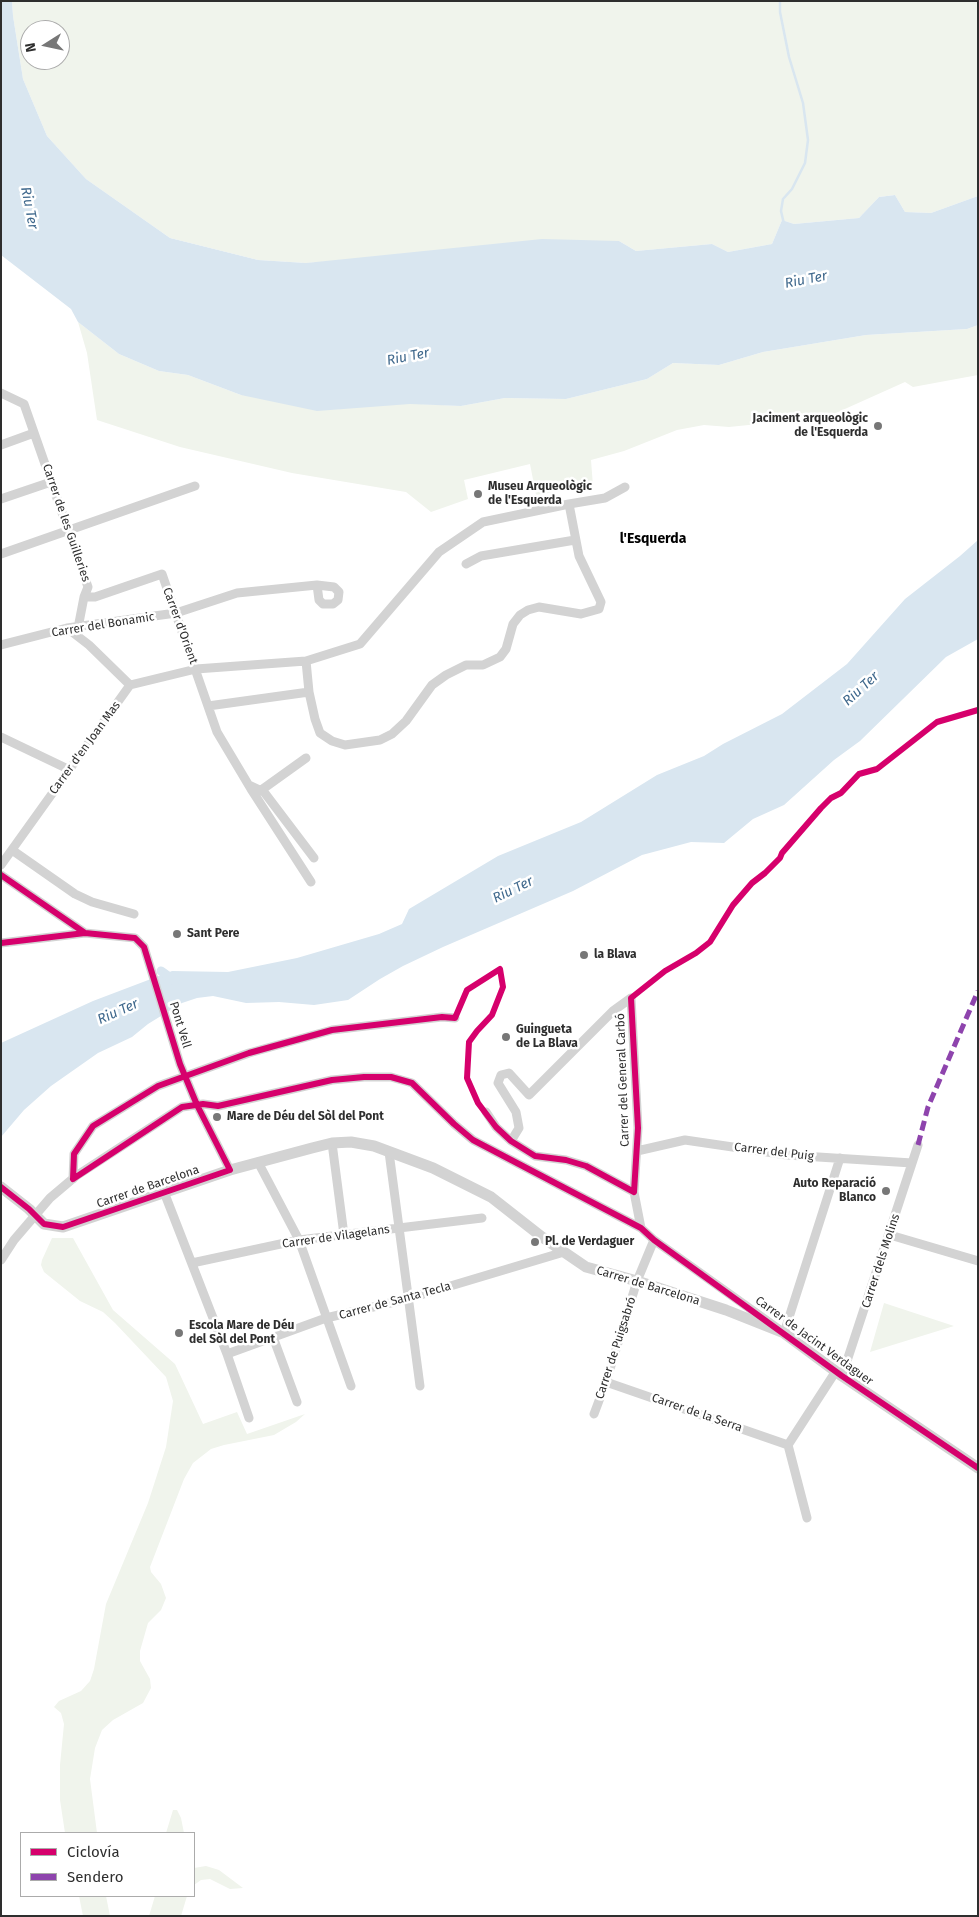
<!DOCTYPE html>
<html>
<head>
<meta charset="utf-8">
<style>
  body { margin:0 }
  #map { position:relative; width:979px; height:1917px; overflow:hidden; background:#fff; font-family:"Fira Sans",sans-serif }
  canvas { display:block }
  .frame { position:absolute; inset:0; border:2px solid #2e2e2e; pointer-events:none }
  .legend { position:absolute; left:20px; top:1832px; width:175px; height:65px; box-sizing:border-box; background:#fff; border:1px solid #ababab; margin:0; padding:6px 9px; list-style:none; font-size:15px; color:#2e2e2e }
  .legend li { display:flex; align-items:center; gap:10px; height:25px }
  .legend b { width:25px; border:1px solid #ababab }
  .north { position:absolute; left:20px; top:20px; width:50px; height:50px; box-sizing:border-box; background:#fff; border:1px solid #ababab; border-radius:50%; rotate:260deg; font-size:14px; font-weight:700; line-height:20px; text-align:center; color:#2e2e2e }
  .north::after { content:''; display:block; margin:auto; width:18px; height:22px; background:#777; clip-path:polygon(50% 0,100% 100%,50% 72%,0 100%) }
</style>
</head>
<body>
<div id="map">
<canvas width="979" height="1917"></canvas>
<div class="frame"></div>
<ul class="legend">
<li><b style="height:6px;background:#d6006c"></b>Ciclovía</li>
<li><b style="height:6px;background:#8e44ad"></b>Sendero</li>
</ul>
<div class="north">N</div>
</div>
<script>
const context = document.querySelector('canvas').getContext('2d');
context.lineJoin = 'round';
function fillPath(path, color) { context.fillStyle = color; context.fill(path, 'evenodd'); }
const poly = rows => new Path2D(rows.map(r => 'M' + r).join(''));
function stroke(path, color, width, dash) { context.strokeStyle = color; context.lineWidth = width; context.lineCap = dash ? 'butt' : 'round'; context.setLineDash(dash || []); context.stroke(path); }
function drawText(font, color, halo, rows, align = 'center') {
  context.font = font + ' "Fira Sans",sans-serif'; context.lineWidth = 5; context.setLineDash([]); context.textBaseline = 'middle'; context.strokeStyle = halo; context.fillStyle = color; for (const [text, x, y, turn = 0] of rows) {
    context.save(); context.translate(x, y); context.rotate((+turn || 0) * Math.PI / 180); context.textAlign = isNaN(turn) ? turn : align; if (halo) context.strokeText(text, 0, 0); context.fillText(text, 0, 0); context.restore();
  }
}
fillPath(poly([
  [12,1,978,1,978,196,931,213,905,212,895,195,879,197,859,218,794,224,782,220,772,244,728,252,712,244,636,251,619,241,306,263,258,260,170,238,86,179,47,136,23,79,13,16],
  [30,30,60,30,60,60,30,60],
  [78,322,119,354,159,371,188,375,241,395,461,406,505,398,566,399,647,379,673,363,719,365,763,352,866,335,967,329,978,325,978,375,913,387,905,382,827,417,729,427,704,425,677,430,624,451,591,460,593,486,536,495,530,464,464,480,468,499,431,512,406,492,292,473,180,447,97,420,87,353],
  [52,1238,73,1238,113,1310,175,1364,203,1424,237,1412,247,1434,305,1414,296,1422,274,1435,224,1445,211,1449,193,1463,184,1479,150,1567,151,1572,161,1584,166,1598,161,1610,148,1623,140,1651,140,1661,150,1679,151,1688,143,1703,113,1720,102,1730,95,1748,90,1779,97,1833,65,1833,60,1800,60,1765,64,1724,61,1713,54,1707,59,1701,81,1691,90,1681,94,1669,106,1604,148,1503,166,1447,173,1401,166,1377,115,1323,103,1312,80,1301,44,1272,41,1265,42,1260],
  [884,1303,954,1326,870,1352],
  [173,1810,177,1810,181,1818,184,1833,166,1833],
  [206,1866,219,1870,243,1888,230,1889,210,1879,201,1880,194,1885,194,1868],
  [79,1896,106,1896,110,1916,83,1916],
  [155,1896,187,1896,181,1916,149,1916]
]), '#f0f4ec');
fillPath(poly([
  [1,1,12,1,13,16,23,79,47,136,86,179,170,238,258,260,306,263,542,239,619,241,636,251,712,244,728,252,772,244,782,220,794,224,859,218,879,197,895,195,905,212,931,213,978,196,978,325,967,329,866,335,763,352,719,365,673,363,647,379,566,399,505,398,461,406,410,404,317,411,241,395,188,375,159,371,119,354,78,322,71,309,1,255],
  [978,540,978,639,946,657,860,741,834,760,784,805,753,819,724,843,691,842,642,855,573,891,443,947,403,966,380,979,348,1000,314,1005,279,1002,246,1003,213,996,197,998,182,1003,148,1024,132,1037,98,1053,51,1086,24,1110,1,1137,1,1043,93,1001,172,971,228,972,297,958,379,934,402,924,409,909,498,856,581,822,657,775,704,756,723,744,782,714,847,664,905,599,960,556]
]), '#d9e6f0');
stroke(poly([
  [780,1,780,12,789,57,803,103,808,140,805,163,792,189,783,199,781,211,784,224]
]), '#d9e6f0', 2.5);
stroke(poly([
  [161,971,175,981]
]), '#d9e6f0', 9);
stroke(poly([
  [1,393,24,404,88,587,84,597,78,628],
  [1,445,34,433],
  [1,499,51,482],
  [1,554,195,486],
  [466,564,481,556,575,540],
  [84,597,95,597,162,574,217,732,251,789,311,882],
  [67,628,89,645,130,685],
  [1,645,67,628,176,613,237,593,317,585,319,600,323,604,333,604,338,600,339,592,334,587,317,585],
  [306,661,309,692,315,719,320,733,332,741,345,745,380,740,392,734,406,721,432,685,446,675,466,665,483,665,500,657,506,649,513,624,520,615,528,610,539,607,581,614,599,609,601,602,579,556,569,504],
  [208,706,309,692],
  [1,737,70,770],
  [249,785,264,792,314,858],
  [260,791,306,758],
  [12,850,75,894,92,902,134,914],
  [1,865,130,685,196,669,306,661,360,644,439,552,483,522,569,504,605,498,625,487],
  [1,875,85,933],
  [1,943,85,933,135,938,144,947,180,1064,197,1105,230,1170],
  [631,998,638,1128,634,1192,641,1228],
  [486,1112,496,1127,511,1141,535,1156,566,1160,586,1166,634,1192],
  [511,1141,519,1128,516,1112,498,1083,501,1075,509,1073,529,1095,613,1011,631,998],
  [332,1143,344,1235],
  [637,1151,685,1140,787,1155,912,1163],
  [389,1152,420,1386],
  [258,1162,299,1240,351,1386],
  [73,1179,74,1154,93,1126,158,1086,249,1053,332,1030,442,1017,455,1018],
  [164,1192,227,1354,249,1418],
  [890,1235,978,1261],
  [1,1260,14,1240,50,1198,76,1176,182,1107,203,1104,218,1106,332,1080,364,1077,391,1077,412,1083,454,1124,473,1140,641,1228,654,1240,784,1333,840,1158],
  [192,1263,299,1240,482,1218],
  [273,1337,297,1402],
  [227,1354,326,1318,407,1299,564,1252],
  [842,1376,918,1145],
  [606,1382,788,1445,836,1371],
  [594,1414,606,1382,637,1281,654,1240],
  [788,1445,807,1518]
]), '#d3d3d3', 9);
stroke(poly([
  [1,1187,29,1209,44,1224,63,1227,230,1170,312,1148,332,1143,351,1142,374,1146,433,1168,491,1197,542,1237,586,1267,637,1281,726,1310,784,1333,842,1376,978,1468]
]), '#d3d3d3', 11);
stroke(poly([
  [918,1145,928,1107,978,991]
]), '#8e44ad', 5, [10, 5]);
stroke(poly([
  [1,875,85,933],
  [1,943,85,933,135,938,144,947,180,1064,197,1105,230,1170,63,1227,44,1224,29,1209,1,1187],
  [73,1179,74,1154,93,1126,158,1086,249,1053,332,1030,442,1017,455,1018,467,990,500,969,503,987,492,1015,477,1031,469,1042,467,1078,478,1103,496,1127,511,1141,535,1156,566,1160,586,1166,634,1192,638,1128,631,998,665,971,696,953,710,942,733,905,752,883,765,873,780,858,782,853,821,808,831,798,841,793,859,774,877,769,937,722,978,710],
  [73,1179,182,1107,203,1104,218,1106,332,1080,364,1077,391,1077,412,1083,454,1124,473,1140,641,1228,654,1240,842,1376,978,1468]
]), '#d6006c', 6);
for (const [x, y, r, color] of [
  [878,426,5,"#777"],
  [478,494,5,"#777"],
  [177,934,5,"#777"],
  [584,955,5,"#777"],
  [506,1037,5,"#777"],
  [217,1117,5,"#777"],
  [886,1191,5,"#777"],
  [535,1242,5,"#777"],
  [179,1333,5,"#777"]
]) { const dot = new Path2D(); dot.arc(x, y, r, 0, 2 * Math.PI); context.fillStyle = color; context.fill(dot); stroke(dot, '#fff', 2); }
drawText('bold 12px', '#2e2e2e', '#fff', [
  ["Jaciment arqueològic",868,419,"right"],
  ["de l'Esquerda",868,433,"right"],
  ["Museu Arqueològic",488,487],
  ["de l'Esquerda",488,501],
  ["Sant Pere",187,934],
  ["la Blava",594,955],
  ["Guingueta",516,1030],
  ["de La Blava",516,1044],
  ["Mare de Déu del Sòl del Pont",227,1117],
  ["Auto Reparació",876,1184,"right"],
  ["Blanco",876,1198,"right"],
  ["Pl. de Verdaguer",545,1242],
  ["Escola Mare de Déu",189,1326],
  ["del Sòl del Pont",189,1340]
], 'left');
drawText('12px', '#2e2e2e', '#fff', [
  ["Carrer de les Guilleries",66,523,71],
  ["Carrer del Bonamic",103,625,-9],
  ["Carrer d'Orient",180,626,70],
  ["Carrer d'en Joan Mas",85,748,-54],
  ["Pont Vell",180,1025,73],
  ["Carrer del General Carbó",623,1080,-92],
  ["Carrer del Puig",774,1152,7],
  ["Carrer de Barcelona",148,1187,-19],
  ["Carrer de Vilagelans",336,1237,-8],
  ["Carrer dels Molins",881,1261,-72],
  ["Carrer de Barcelona",648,1286,17],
  ["Carrer de Santa Tecla",395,1301,-15],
  ["Carrer de Jacint Verdaguer",814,1341,36],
  ["Carrer de Puigsabró",616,1348,-72],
  ["Carrer de la Serra",697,1413,19]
]);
drawText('italic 14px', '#40698d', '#fff', [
  ["Riu Ter",29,208,79],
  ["Riu Ter",806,280,-11],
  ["Riu Ter",408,357,-11],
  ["Riu Ter",861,689,-42],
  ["Riu Ter",513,890,-26],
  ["Riu Ter",118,1012,-24]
]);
drawText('bold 14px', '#000', '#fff', [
  ["l'Esquerda",653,539]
]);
</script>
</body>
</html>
